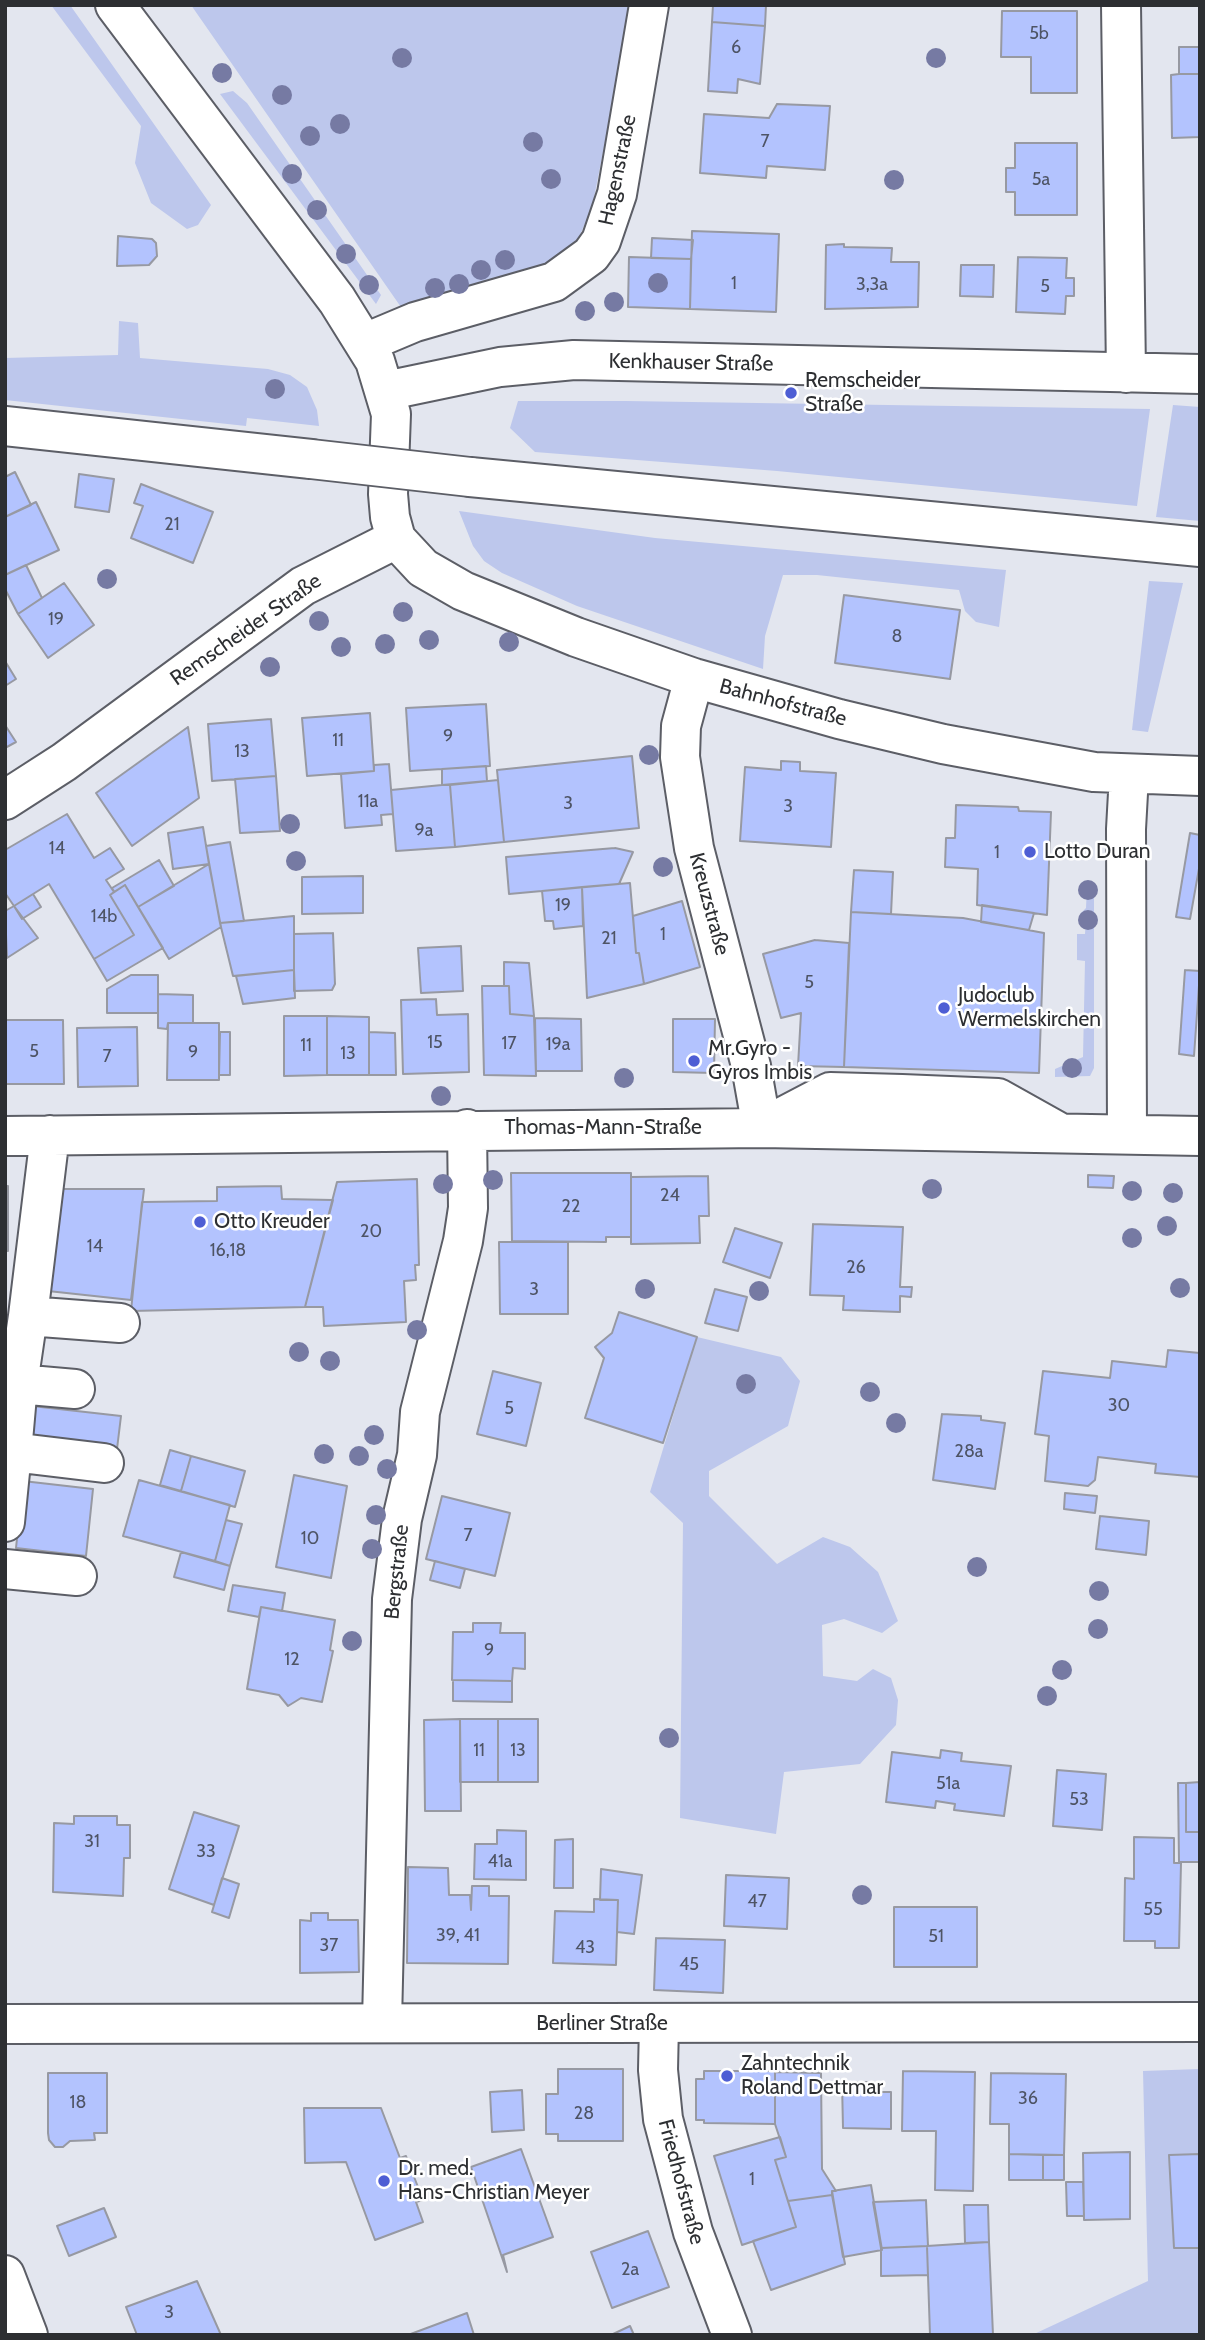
<!DOCTYPE html>
<html>
<head>
<meta charset="utf-8">
<style>
  body { margin:0 }
  #map { position:relative; width:1205px; height:2340px; overflow:hidden; background:#e3e6ef; font-family:Cabin,sans-serif }
  canvas { display:block }
  .frame { position:absolute; inset:0; border:7px solid #2d2f32; pointer-events:none }
</style>
</head>
<body>
<div id="map">
<canvas width="1205" height="2340"></canvas>
<div class="frame"></div>
</div>
<script>
const c = document.querySelector('canvas').getContext('2d');
c.lineJoin = 'round';
function paint(path, color) { c.fillStyle = color; c.fill(path, 'evenodd'); }
const toPath = rows => new Path2D(rows.map(r => 'M' + r).join(''));
function trace(path, color, width, dash) { c.strokeStyle = color; c.lineWidth = width; c.lineCap = dash ? 'butt' : 'round'; c.setLineDash(dash || []); c.stroke(path); }
function drawText(font, color, halo, rows, align = 'center') {
  c.font = font + ' Cabin,sans-serif'; c.lineWidth = 5; c.setLineDash([]); c.textBaseline = 'middle'; c.strokeStyle = halo; c.fillStyle = color; for (const [text, x, y, turn = 0] of rows) {
    c.save(); c.translate(x, y); c.rotate((+turn || 0) * Math.PI / 180); c.textAlign = isNaN(turn) ? turn : align; if (halo) c.strokeText(text, 0, 0); c.fillText(text, 0, 0); c.restore();
  }
}
const green = toPath([
  [51,5,70,5,211,205,198,225,187,229,151,203,135,163,141,126],
  [191,5,632,5,592,208,579,237,551,266,403,310],
  [233,91,247,103,381,295,376,304,220,94],
  [119,321,138,323,140,358,268,369,290,375,307,387,317,410,319,426,247,418,246,426,5,400,5,358,118,355],
  [518,401,626,401,1150,409,1137,506,777,471,535,452,510,428],
  [1173,405,1200,407,1200,521,1156,517],
  [459,511,655,538,1006,570,999,627,976,622,965,611,959,590,817,575,783,575,765,636,763,669,577,606,502,573,484,561,473,546],
  [1149,581,1183,583,1148,732,1132,730],
  [1087,886,1094,886,1094,1068,1090,1076,1055,1077,1055,1069,1083,1057,1085,961,1077,960,1077,934,1085,934,1086,921,1080,914,1086,908],
  [697,1337,781,1357,800,1381,788,1426,709,1471,709,1496,777,1564,823,1537,850,1547,878,1572,898,1621,882,1633,844,1619,822,1625,823,1676,857,1681,873,1669,891,1678,898,1700,896,1725,860,1764,784,1772,776,1834,680,1818,683,1523,650,1492],
  [1200,2069,1200,2335,1032,2335,1148,2281,1143,2071]
]);
const building = toPath([
  [713,5,766,5,765,26,712,22,713,5],
  [1002,11,1077,11,1077,93,1031,93,1031,57,1001,57,1002,11],
  [712,22,765,26,760,84,738,79,737,93,708,91,712,22],
  [1179,47,1200,47,1200,74,1179,74,1179,47],
  [1179,74,1200,74,1200,137,1172,138,1171,75,1179,74],
  [777,104,830,106,825,170,767,166,766,178,700,173,704,114,769,118,777,104],
  [1015,143,1077,143,1077,215,1015,215,1015,192,1006,192,1006,168,1015,168,1015,143],
  [692,231,779,234,776,312,690,309,692,231],
  [118,236,152,239,156,243,157,256,149,265,117,266,118,236],
  [652,238,693,240,691,259,651,258,652,238],
  [844,244,844,247,892,248,891,262,919,262,918,307,825,309,826,245,844,244],
  [629,257,691,259,690,309,628,307,629,257],
  [1018,257,1067,258,1066,278,1074,278,1074,296,1066,296,1065,314,1016,312,1018,257],
  [961,265,994,265,993,297,960,296,961,265],
  [15,472,31,505,5,517,5,477,15,472],
  [79,474,114,479,109,512,75,507,79,474],
  [141,484,213,512,193,563,131,538,143,506,134,503,141,484],
  [36,502,59,550,5,575,5,517,36,502],
  [26,565,42,598,18,614,5,589,5,575,26,565],
  [64,583,94,625,48,658,18,614,64,583],
  [844,595,960,610,950,679,835,663,844,595],
  [5,661,16,679,5,686,5,661],
  [486,704,490,766,410,771,406,708,486,704],
  [370,713,374,771,307,776,302,718,370,713],
  [271,719,276,776,212,781,208,724,271,719],
  [5,725,16,742,5,748,5,725],
  [188,727,199,798,132,846,96,793,188,727],
  [632,756,639,828,504,842,497,770,632,756],
  [781,761,800,762,800,771,836,773,831,847,740,841,745,767,781,770,781,761],
  [389,764,393,814,381,815,382,825,345,828,341,774,374,771,374,765,389,764],
  [486,766,487,781,442,785,442,769,486,766],
  [276,776,280,831,240,833,235,779,276,776],
  [498,780,504,842,455,847,450,785,498,780],
  [442,785,450,785,455,847,396,851,391,790,442,785],
  [956,805,1018,807,1019,811,1051,812,1047,915,977,905,978,869,945,867,946,838,955,838,956,805],
  [67,814,94,858,110,848,124,869,106,880,114,892,110,895,134,935,94,959,49,884,14,906,5,893,5,850,67,814],
  [203,827,209,864,173,869,168,833,203,827],
  [1190,833,1200,835,1200,863,1190,919,1176,917,1190,833],
  [230,842,244,921,220,923,206,846,230,842],
  [615,848,633,852,619,884,509,894,506,857,615,848],
  [159,860,174,886,138,907,125,885,114,892,112,888,159,860],
  [209,864,221,927,169,959,138,907,209,864],
  [854,870,893,872,891,914,851,912,854,870],
  [363,876,363,913,302,914,302,877,363,876],
  [630,883,636,953,639,953,644,984,587,998,582,887,630,883],
  [125,885,163,948,107,981,94,959,134,935,110,895,125,885],
  [582,887,583,926,554,929,553,921,545,921,542,891,582,887],
  [33,894,41,907,22,919,14,906,33,894],
  [682,901,700,967,644,984,639,953,636,953,633,916,682,901],
  [982,905,1034,913,1029,930,981,922,982,905],
  [14,906,38,938,7,958,5,911,14,906],
  [851,912,963,918,1044,933,1039,1073,844,1067,851,912],
  [294,916,294,970,233,976,220,923,294,916],
  [333,933,335,984,332,990,294,991,294,934,333,933],
  [815,940,849,943,844,1067,798,1066,801,1013,781,1018,763,954,815,940],
  [461,946,463,991,421,993,418,948,461,946],
  [504,962,529,963,534,1016,510,1014,509,986,504,986,504,962],
  [294,970,295,998,243,1004,236,976,294,970],
  [1185,970,1200,971,1194,1056,1179,1054,1185,970],
  [131,975,158,975,158,1013,107,1013,107,989,131,975],
  [482,986,509,986,510,1014,534,1016,536,1076,484,1075,482,986],
  [158,994,193,995,193,1023,168,1023,167,1029,158,1028,158,994],
  [436,999,437,1015,468,1014,469,1072,403,1074,401,1000,436,999],
  [284,1016,327,1016,327,1075,284,1076,284,1016],
  [327,1016,369,1017,369,1075,327,1075,327,1016],
  [535,1018,581,1019,582,1071,536,1071,535,1018],
  [673,1019,715,1019,714,1073,673,1072,673,1019],
  [5,1020,63,1020,64,1084,5,1084,5,1020],
  [168,1023,219,1023,219,1080,167,1080,168,1023],
  [137,1027,138,1086,78,1087,77,1028,137,1027],
  [220,1032,230,1032,230,1075,219,1075,220,1032],
  [369,1032,395,1033,396,1075,369,1075,369,1032],
  [511,1173,631,1173,631,1237,606,1237,606,1242,512,1241,511,1173],
  [1088,1175,1114,1176,1113,1188,1088,1187,1088,1175],
  [708,1176,709,1216,699,1216,700,1243,631,1244,631,1177,708,1176],
  [417,1179,419,1265,415,1265,416,1280,404,1281,406,1322,324,1326,323,1307,305,1307,337,1182,417,1179],
  [5,1186,8,1186,8,1251,5,1251,5,1186],
  [281,1186,282,1199,333,1200,305,1307,131,1311,142,1202,217,1201,217,1187,281,1186],
  [59,1189,144,1189,131,1300,48,1291,59,1189],
  [813,1224,903,1227,900,1287,912,1287,911,1297,900,1296,900,1312,843,1310,844,1296,810,1295,813,1224],
  [735,1228,782,1243,770,1278,723,1262,735,1228],
  [499,1242,568,1242,568,1314,500,1314,499,1242],
  [715,1289,747,1297,738,1331,705,1323,715,1289],
  [619,1312,697,1337,663,1443,585,1418,604,1358,595,1347,612,1333,619,1312],
  [1168,1350,1200,1353,1200,1477,1155,1473,1156,1464,1098,1457,1095,1480,1088,1486,1045,1481,1049,1436,1035,1434,1043,1371,1110,1378,1112,1361,1166,1367,1168,1350],
  [493,1371,541,1383,526,1446,477,1434,493,1371],
  [32,1406,121,1416,117,1449,28,1439,32,1406],
  [942,1414,981,1416,981,1420,1005,1423,995,1489,933,1480,942,1414],
  [170,1450,191,1456,181,1491,160,1485,170,1450],
  [191,1456,245,1471,235,1507,181,1491,191,1456],
  [294,1475,347,1486,331,1578,276,1567,294,1475],
  [139,1480,230,1505,215,1561,123,1536,139,1480],
  [23,1481,93,1489,86,1556,16,1548,23,1481],
  [1065,1493,1097,1496,1095,1513,1064,1509,1065,1493],
  [442,1496,510,1513,495,1576,426,1559,442,1496],
  [1100,1516,1149,1521,1146,1555,1096,1549,1100,1516],
  [226,1520,242,1524,230,1566,215,1561,226,1520],
  [181,1552,230,1566,224,1590,174,1577,181,1552],
  [435,1561,465,1569,460,1588,430,1580,435,1561],
  [233,1585,285,1593,282,1611,261,1607,259,1617,228,1611,233,1585],
  [261,1607,335,1620,330,1650,333,1651,322,1702,301,1698,288,1706,279,1695,247,1689,261,1607],
  [473,1623,501,1623,500,1633,525,1633,525,1669,513,1668,512,1681,452,1680,453,1632,473,1632,473,1623],
  [453,1680,512,1681,512,1702,453,1701,453,1680],
  [460,1719,461,1811,425,1811,424,1720,460,1719],
  [460,1719,498,1719,498,1782,460,1782,460,1719],
  [498,1719,538,1719,538,1782,498,1782,498,1719],
  [941,1750,962,1753,961,1761,1011,1766,1004,1816,954,1810,955,1804,936,1801,935,1808,886,1802,892,1752,940,1758,941,1750],
  [1057,1770,1106,1774,1102,1830,1053,1826,1057,1770],
  [1200,1782,1200,1832,1186,1832,1186,1783,1200,1782],
  [1178,1783,1186,1783,1186,1832,1200,1832,1200,1862,1179,1862,1178,1783],
  [194,1812,239,1826,214,1905,169,1889,194,1812],
  [74,1816,117,1816,117,1825,130,1825,130,1858,124,1858,123,1896,53,1892,54,1823,74,1824,74,1816],
  [497,1830,526,1831,526,1880,474,1879,475,1844,497,1844,497,1830],
  [1134,1837,1174,1838,1174,1863,1181,1863,1179,1948,1155,1948,1155,1941,1124,1941,1125,1878,1134,1879,1134,1837],
  [573,1839,573,1888,554,1888,555,1840,573,1839],
  [408,1867,448,1868,449,1895,470,1895,471,1910,472,1886,489,1886,489,1896,509,1896,508,1964,407,1963,408,1867],
  [601,1869,642,1875,634,1934,617,1932,618,1900,600,1900,601,1869],
  [726,1875,789,1878,787,1929,724,1926,726,1875],
  [222,1878,239,1884,229,1918,212,1912,222,1878],
  [594,1899,618,1900,616,1965,553,1963,555,1911,594,1912,594,1899],
  [894,1907,977,1907,977,1967,894,1967,894,1907],
  [311,1913,328,1913,328,1920,358,1920,359,1972,300,1973,300,1920,311,1921,311,1913],
  [656,1938,725,1940,723,1993,654,1990,656,1938],
  [558,2069,623,2069,623,2141,558,2141,558,2134,546,2134,546,2094,558,2094,558,2069],
  [704,2071,775,2071,775,2124,704,2123,704,2120,696,2120,696,2079,704,2079,704,2071],
  [903,2071,975,2072,973,2191,935,2190,936,2131,902,2131,903,2071],
  [775,2072,821,2073,822,2169,836,2191,832,2191,832,2195,788,2201,775,2160,786,2157,775,2124,775,2072],
  [48,2073,107,2073,107,2133,94,2133,95,2140,70,2141,63,2147,55,2147,49,2140,48,2133,48,2073],
  [991,2073,1066,2074,1064,2155,1009,2154,1009,2124,990,2124,991,2073],
  [842,2082,874,2082,874,2092,891,2092,891,2129,843,2128,842,2082],
  [522,2090,524,2130,492,2132,490,2092,522,2090],
  [304,2108,381,2108,400,2158,406,2156,423,2200,416,2202,423,2222,375,2240,346,2162,305,2163,304,2108],
  [780,2137,786,2157,775,2160,796,2227,742,2245,714,2156,780,2137],
  [521,2149,553,2237,503,2255,507,2272,471,2167,521,2149],
  [1130,2152,1130,2219,1084,2220,1083,2153,1130,2152],
  [1009,2154,1043,2155,1043,2180,1009,2180,1009,2154],
  [1200,2154,1200,2248,1174,2248,1169,2155,1200,2154],
  [1043,2155,1064,2155,1064,2180,1043,2180,1043,2155],
  [1066,2182,1083,2182,1084,2216,1067,2216,1066,2182],
  [871,2185,882,2250,843,2257,832,2191,871,2185],
  [832,2195,845,2264,771,2290,753,2241,796,2227,788,2201,832,2195],
  [926,2200,928,2246,881,2248,873,2202,926,2200],
  [964,2205,988,2205,989,2242,965,2243,964,2205],
  [104,2208,116,2237,69,2256,57,2226,104,2208],
  [648,2231,669,2287,612,2308,591,2252,648,2231],
  [989,2242,993,2335,930,2335,927,2246,989,2242],
  [927,2246,928,2275,881,2276,881,2248,927,2246],
  [197,2281,221,2335,137,2335,126,2307,197,2281],
  [467,2313,474,2335,408,2335,467,2313],
  [630,2326,634,2335,611,2335,630,2326]
]);
const minor = toPath([
  [115,5,337,300,375,361,391,414,388,494,390,517,396,539,423,568,463,591,576,637,694,678,839,719,943,744,1094,772,1200,776],
  [1121,5,1126,373],
  [365,343,415,322,554,282,591,255,601,241,617,194,649,5],
  [385,391,500,367,574,360,1200,374],
  [694,678,681,726,680,757,694,848,751,1066,762,1128],
  [5,800,64,762,303,586,396,539],
  [767,1125,830,1092,902,1094,998,1098,1057,1131],
  [1127,1134,1126,829,1129,775],
  [50,1135,28,1316,120,1323],
  [5,1136,762,1128,1200,1136],
  [28,1316,18,1384,75,1389],
  [18,1384,12,1452,104,1463],
  [5,1522,12,1452],
  [5,1569,77,1576],
  [382,2022,392,1599,402,1519,417,1455,420,1412,463,1241,468,1208,467,1129],
  [659,2024,658,2070,663,2119,693,2232,732,2335]
]);
const major = toPath([
  [5,426,311,459],
  [470,477,1200,547],
  [5,2024,1200,2022],
  [5,2275,28,2335]
]);
const majorBridge = toPath([
  [311,459,470,477]
]);
const trees = [
  [402,58],
  [936,58],
  [222,73],
  [282,95],
  [340,124],
  [310,136],
  [533,142],
  [292,174],
  [551,179],
  [894,180],
  [317,210],
  [346,254],
  [505,260],
  [481,270],
  [658,283],
  [459,284],
  [369,285],
  [435,288],
  [614,302],
  [585,311],
  [275,389],
  [107,579],
  [403,612],
  [319,621],
  [429,640],
  [509,642],
  [385,644],
  [341,647],
  [270,667],
  [649,755],
  [290,824],
  [296,861],
  [663,867],
  [1088,890],
  [1088,920],
  [1072,1068],
  [624,1078],
  [441,1096],
  [493,1180],
  [443,1184],
  [932,1189],
  [1132,1191],
  [1173,1193],
  [1167,1226],
  [1132,1238],
  [1180,1288],
  [645,1289],
  [759,1291],
  [417,1330],
  [299,1352],
  [330,1361],
  [746,1384],
  [870,1392],
  [896,1423],
  [374,1435],
  [324,1454],
  [359,1456],
  [387,1469],
  [376,1515],
  [372,1549],
  [977,1567],
  [1099,1591],
  [1098,1629],
  [352,1641],
  [1062,1670],
  [1047,1696],
  [669,1738],
  [862,1895]
];
const markers = [
  [791,393,7,"#4e5ed4"],
  [1030,852,7,"#4e5ed4"],
  [944,1008,7,"#4e5ed4"],
  [694,1061,7,"#4e5ed4"],
  [200,1222,7,"#4e5ed4"],
  [727,2076,7,"#4e5ed4"],
  [384,2181,7,"#4e5ed4"]
];
const numberNames = [
  ["5b",1039,34],
  ["6",736,48],
  ["7",765,142],
  ["5a",1041,180],
  ["1",734,284],
  ["3,3a",872,285],
  ["5",1045,287],
  ["21",172,525],
  ["19",56,620],
  ["8",897,637],
  ["9",448,737],
  ["11",338,741],
  ["13",242,752],
  ["11a",368,802],
  ["3",568,804],
  ["3",788,807],
  ["9a",424,831],
  ["14",57,849],
  ["1",997,853],
  ["19",563,906],
  ["14b",104,917],
  ["1",663,935],
  ["21",609,939],
  ["5",809,983],
  ["15",435,1043],
  ["17",509,1044],
  ["19a",558,1045],
  ["11",306,1046],
  ["5",34,1052],
  ["9",193,1053],
  ["13",348,1054],
  ["7",107,1057],
  ["24",670,1196],
  ["22",571,1207],
  ["20",371,1232],
  ["14",95,1247],
  ["16,18",228,1251],
  ["26",856,1268],
  ["3",534,1290],
  ["30",1119,1406],
  ["5",509,1409],
  ["28a",969,1452],
  ["7",468,1536],
  ["10",310,1539],
  ["9",489,1651],
  ["12",292,1660],
  ["11",479,1751],
  ["13",518,1751],
  ["51a",948,1784],
  ["53",1079,1800],
  ["31",92,1842],
  ["33",206,1852],
  ["41a",500,1862],
  ["47",757,1902],
  ["55",1153,1910],
  ["39, 41",458,1936],
  ["51",936,1937],
  ["37",329,1946],
  ["43",585,1948],
  ["45",689,1965],
  ["36",1028,2099],
  ["18",78,2103],
  ["28",584,2114],
  ["1",752,2180],
  ["2a",630,2270],
  ["3",169,2313]
];
const streetNames = [
  ["Hagenstraße",618,170,-78],
  ["Kenkhauser Straße",691,363,1],
  ["Remscheider Straße",246,630,-35],
  ["Bahnhofstraße",783,703,15],
  ["Kreuzstraße",709,904,75],
  ["Thomas-Mann-Straße",603,1128],
  ["Bergstraße",397,1572,-84],
  ["Berliner Straße",602,2024],
  ["Friedhofstraße",681,2182,75]
];
const poiNames = [
  ["Remscheider",805,381],
  ["Straße",805,405],
  ["Lotto Duran",1044,852],
  ["Judoclub",958,996],
  ["Wermelskirchen",958,1020],
  ["Mr.Gyro -",708,1049],
  ["Gyros Imbis",708,1073],
  ["Otto Kreuder",214,1222],
  ["Zahntechnik",741,2064],
  ["Roland Dettmar",741,2088],
  ["Dr. med.",398,2169],
  ["Hans-Christian Meyer",398,2193]
];
paint(green, '#bdc7ec');
paint(building, '#b3c3fe');
trace(building, '#9799a2', 2);
trace(minor, '#5c5e66', 42);
trace(major, '#5c5e66', 42);
trace(minor, '#fff', 38);
trace(major, '#fff', 38);
trace(majorBridge, '#5c5e66', 42, []);
trace(majorBridge, '#fff', 38);
c.fillStyle = '#767aa3';
for (const [x, y] of trees) { c.beginPath(); c.arc(x, y, 10, 0, 2 * Math.PI); c.fill(); }
for (const [x, y, r, color] of markers) { const dot = new Path2D(); dot.arc(x, y, r, 0, 2 * Math.PI); c.fillStyle = color; c.fill(dot); trace(dot, '#fff', 2.5); }
drawText('18px', '#4e5465', null, numberNames);
drawText('21px', '#2d2f32', '#fff', streetNames);
drawText('21px', '#2d2f32', '#fff', poiNames, 'left');
</script>
</body>
</html>
